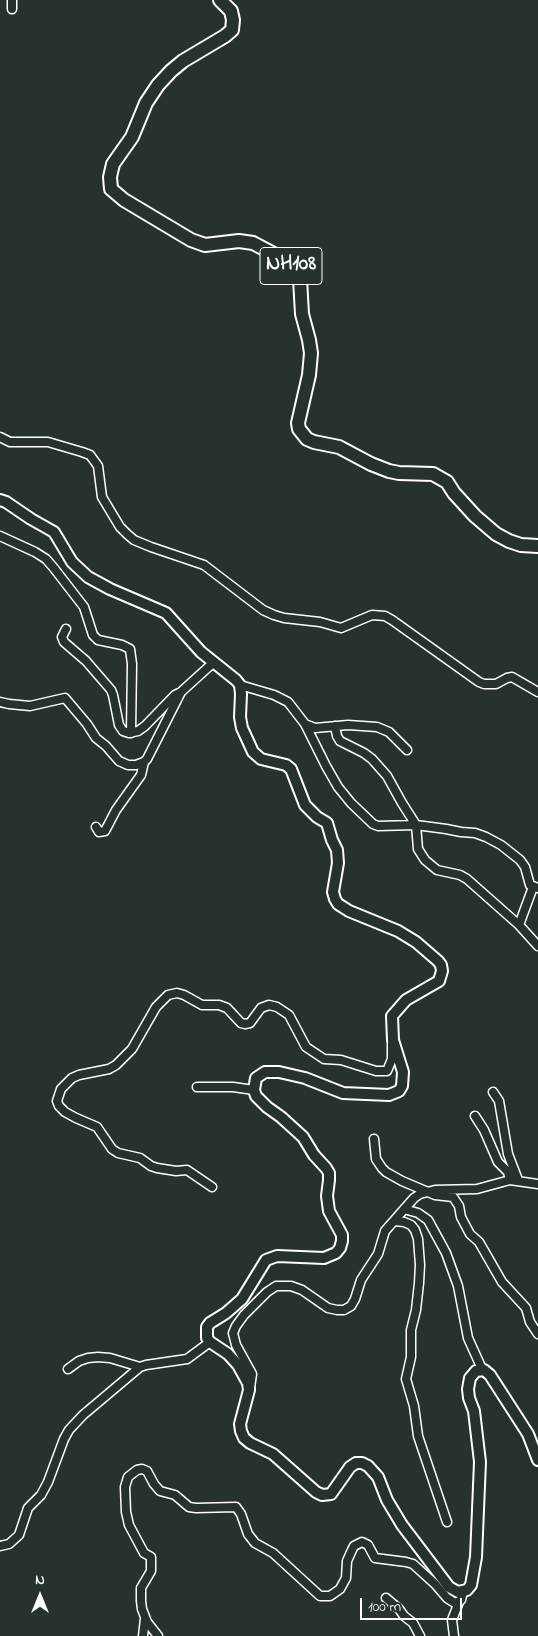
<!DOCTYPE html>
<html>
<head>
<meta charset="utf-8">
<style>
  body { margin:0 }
  #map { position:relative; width:538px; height:1636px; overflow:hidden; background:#26332d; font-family:"Indie Flower",sans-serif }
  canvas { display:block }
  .north { position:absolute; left:15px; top:1571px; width:50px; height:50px; -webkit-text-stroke:4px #26332d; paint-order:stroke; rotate:0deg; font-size:14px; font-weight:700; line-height:20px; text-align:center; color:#fff }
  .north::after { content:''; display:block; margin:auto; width:18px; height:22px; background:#fff; clip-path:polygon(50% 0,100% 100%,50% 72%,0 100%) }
  .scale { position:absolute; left:360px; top:1598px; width:102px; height:22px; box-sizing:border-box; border:2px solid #fff; border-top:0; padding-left:6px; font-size:15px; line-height:18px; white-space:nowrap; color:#fff; -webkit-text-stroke:4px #26332d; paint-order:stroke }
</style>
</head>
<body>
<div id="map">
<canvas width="538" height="1636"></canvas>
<div class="north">N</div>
<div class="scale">100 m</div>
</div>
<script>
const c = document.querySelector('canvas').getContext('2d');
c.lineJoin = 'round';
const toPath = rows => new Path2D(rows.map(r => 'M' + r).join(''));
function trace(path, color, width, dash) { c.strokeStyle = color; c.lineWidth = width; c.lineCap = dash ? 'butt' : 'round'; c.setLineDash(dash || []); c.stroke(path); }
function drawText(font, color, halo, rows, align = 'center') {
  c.font = font + ' "Indie Flower",sans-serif'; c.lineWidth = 4; c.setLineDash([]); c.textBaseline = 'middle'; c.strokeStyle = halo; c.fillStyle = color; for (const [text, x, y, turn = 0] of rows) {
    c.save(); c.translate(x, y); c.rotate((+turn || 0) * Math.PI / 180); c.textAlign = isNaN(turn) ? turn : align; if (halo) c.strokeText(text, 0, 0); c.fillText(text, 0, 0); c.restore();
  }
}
const minor = toPath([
  [12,9,12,0],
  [0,437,10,442,48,442,82,452,90,455,98,466,102,497,120,527,127,534,134,540,151,547,204,565,263,610,274,615,284,618,320,622,341,628,372,615,385,616,392,620,479,682,484,684,496,684,507,678,512,677,538,692],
  [0,536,35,552,46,559,53,567,84,607,93,635,98,640,122,645,130,649,132,664,131,733],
  [66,629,62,637,64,642,86,661,111,690,113,695,119,725,123,731,129,733,138,731,145,726,175,695,179,693],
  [240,685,274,695,288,702,305,724,326,766,338,787,351,803,373,824,378,826,416,825,446,829,461,832,475,833,486,837,501,845,520,860,525,867,530,885,538,888],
  [0,702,9,704,30,706,65,698,87,724,96,738,106,746,119,761,128,765,136,765,144,762,147,759,181,692,214,662],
  [305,724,315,728,348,725,377,727,389,732,407,750],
  [335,726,337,736,340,741,364,753,372,759,387,776,402,803,416,825,418,849,425,860,437,870,460,875,467,879,519,925],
  [96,827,99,832,105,831,116,810,141,775,144,762],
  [533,887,519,925,538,946],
  [197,1087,233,1087,254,1090],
  [493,1092,499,1101,508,1154,518,1180],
  [475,1116,484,1130,498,1162,508,1172,510,1180],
  [374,1139,376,1159,382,1168,386,1172,402,1181,435,1195,453,1197,459,1206,461,1217,470,1234,479,1242,502,1282,526,1308,530,1322,538,1334],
  [212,1187,187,1170,176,1171,157,1168,151,1166,140,1158,118,1153,112,1149,97,1127,76,1118,65,1112,59,1106,57,1101,61,1089,72,1078,79,1075,109,1069,116,1065,132,1049,156,1007,168,995,177,993,184,995,202,1005,219,1005,227,1008,241,1023,245,1024,250,1023,261,1008,269,1005,277,1007,289,1015,306,1047,324,1059,341,1060,376,1071,387,1071,392,1059,392,1044],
  [404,1209,418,1213,428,1220,446,1253,458,1286,468,1338,482,1369],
  [395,1221,404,1222,411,1225,415,1230,418,1239,420,1265,419,1283,416,1310,411,1330,411,1357,406,1379,414,1406,418,1436,447,1522],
  [68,1369,79,1361,88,1358,98,1357,110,1358,140,1367],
  [250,1388,252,1374,236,1345,233,1333,236,1326,244,1315,267,1292,276,1286,291,1286,302,1290,328,1308,337,1310,344,1310,351,1306,355,1299,361,1280,378,1254,385,1231,414,1198,420,1194,435,1190,477,1189,510,1180,538,1184],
  [0,1546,9,1544,19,1535,28,1508,41,1495,48,1482,64,1439,69,1430,83,1415,140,1367,146,1365,187,1359,210,1342],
  [386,1598,399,1609,404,1616,413,1623,420,1636],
  [143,1636,145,1619],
  [158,1636,147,1622,142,1609,141,1601,141,1588,151,1571,151,1557,144,1553,129,1525,126,1512,125,1487,128,1477,137,1470,142,1469,147,1471,154,1484,160,1491,175,1495,189,1507,196,1508,236,1507,241,1514,248,1534,255,1543,273,1553,320,1596,330,1596,340,1589,346,1578,347,1561,352,1550,354,1546,362,1542,368,1545,375,1558,406,1562,413,1564,435,1584,447,1598,455,1603,461,1600,463,1592],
  [454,1636,452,1620,459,1602]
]);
const tertiary = toPath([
  [0,500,6,502,31,519,54,532,72,562,88,577,110,589,166,613,201,652,236,680,240,685,241,694,240,717,242,728,253,752,261,759,286,765,291,769,305,805,317,817,327,823,332,840,337,850,338,863,333,892,335,899,338,904,349,911,398,931,416,942,438,961,441,965,442,971,439,981,406,1000,392,1016,393,1040,403,1072,402,1086,399,1091,389,1095,343,1093,305,1078,279,1072,265,1072,256,1078,254,1090,256,1096,267,1107,281,1117,303,1137,314,1155,326,1168,329,1173,329,1180,327,1196,329,1211,342,1235,342,1241,340,1248,336,1253,324,1258,277,1256,266,1260,242,1299,226,1313,210,1323,207,1327,207,1338,210,1342,228,1354,238,1365,248,1383,249,1390,240,1424,241,1431,244,1438,250,1443,273,1454,316,1492,322,1495,331,1494,350,1467,356,1463,362,1463,368,1466,378,1477,387,1500,402,1525,449,1587,458,1592,467,1590,471,1585,476,1557,480,1462,474,1411,469,1398,468,1389,470,1378,476,1371,484,1370,490,1375,528,1434,538,1460]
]);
const trunk = toPath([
  [220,0,231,11,233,20,232,30,225,36,183,61,171,71,158,85,146,103,132,137,113,164,110,177,111,189,124,200,191,240,205,245,239,241,253,243,272,253,294,268,300,279,302,314,309,340,311,353,309,375,298,423,299,429,307,439,314,442,339,447,371,464,389,471,399,473,433,474,447,482,454,493,475,516,496,534,509,541,521,545,538,546]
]);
const shields = [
  [291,266,62]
];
const shieldNames = [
  ["NH108",291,266]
];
trace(minor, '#fff', 11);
trace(tertiary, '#fff', 14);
trace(trunk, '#fff', 16);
trace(minor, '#26332d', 8);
trace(tertiary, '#26332d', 10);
trace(trunk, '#26332d', 12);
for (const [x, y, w] of shields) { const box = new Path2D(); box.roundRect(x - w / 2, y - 18.5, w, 37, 4); c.fillStyle = '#26332d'; c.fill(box); trace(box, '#fff', 1); }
drawText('bold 21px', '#fff', null, shieldNames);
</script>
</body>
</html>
